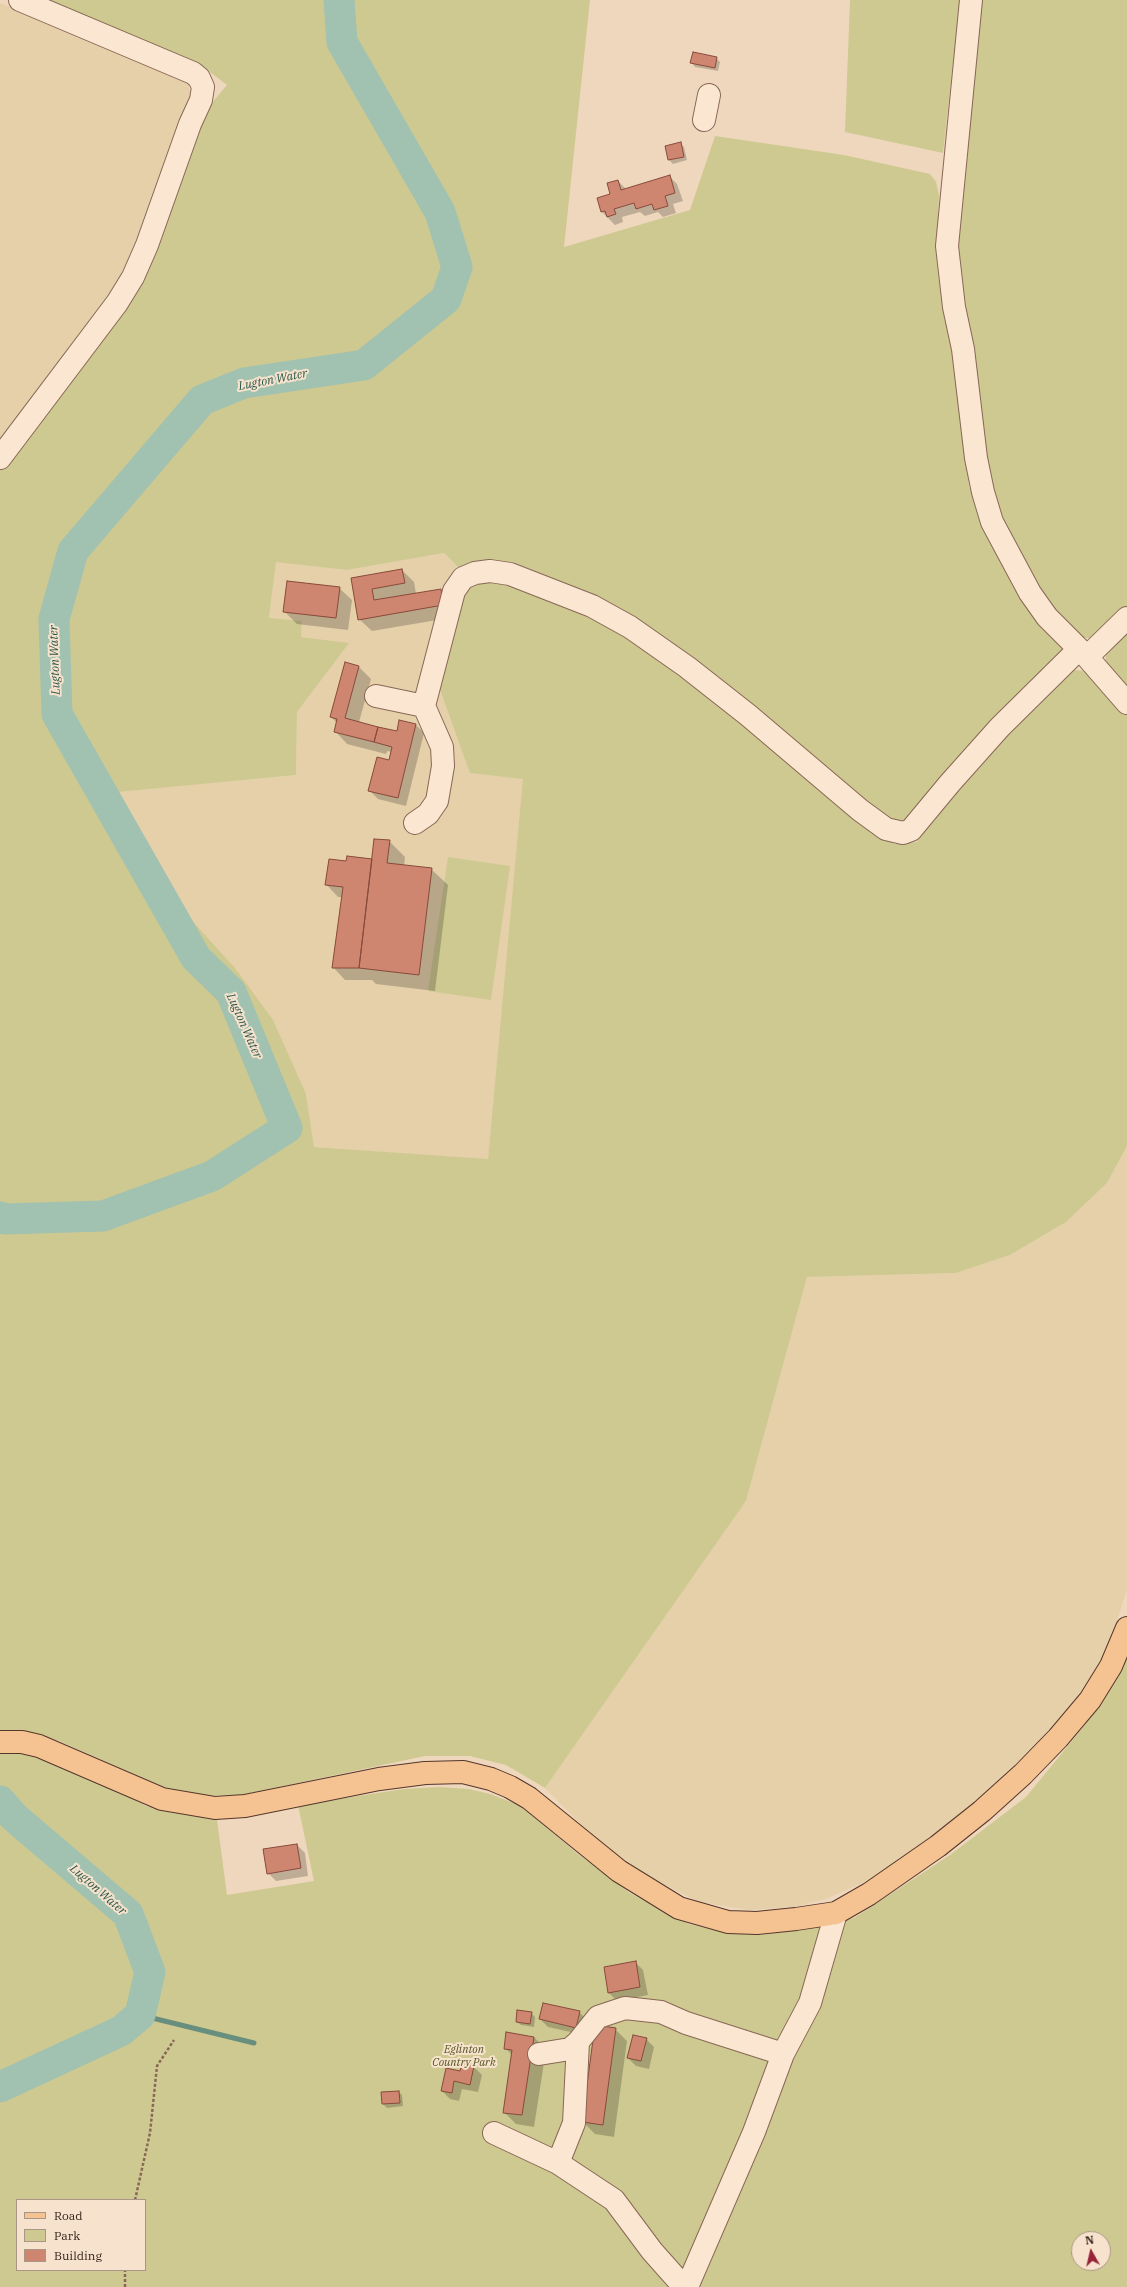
<!DOCTYPE html>
<html>
<head>
<meta charset="utf-8">
<style>
  body { margin:0 }
  #map { position:relative; width:1127px; height:2287px; overflow:hidden; background:#efd7bd; font-family:"IBM Plex Serif",serif }
  canvas { display:block }
  .legend { position:absolute; left:16px; top:2199px; width:130px; height:72px; box-sizing:border-box; background:#f7e3cd; border:1px solid #aa9686; margin:0; padding:5px 7px; list-style:none; font-size:12px; color:#37231b }
  .legend li { display:flex; align-items:center; gap:8px; height:20px }
  .legend b { width:20px; border:1px solid #aa9686 }
  .north { position:absolute; left:1071px; top:2231px; width:40px; height:40px; box-sizing:border-box; background:#f7e3cd; border:1px solid #aa9686; border-radius:50%; rotate:352deg; font-size:11px; font-weight:700; line-height:16px; text-align:center; color:#37231b }
  .north::after { content:''; display:block; margin:auto; width:14px; height:18px; background:#99233b; clip-path:polygon(50% 0,100% 100%,50% 72%,0 100%) }
</style>
</head>
<body>
<div id="map">
<canvas width="1127" height="2287"></canvas>
<ul class="legend">
<li><b style="height:5px;background:#f5c392"></b>Road</li>
<li><b style="height:11px;background:#cec991"></b>Park</li>
<li><b style="height:11px;background:#cf8671"></b>Building</li>
</ul>
<div class="north">N</div>
</div>
<script>
const c = document.querySelector('canvas').getContext('2d');
c.lineJoin = 'round';
function paint(path, color) { c.fillStyle = color; c.fill(path, 'evenodd'); }
const toPath = rows => new Path2D(rows.map(r => 'M' + r).join(''));
function trace(path, color, width, dash) { c.strokeStyle = color; c.lineWidth = width; c.lineCap = dash ? 'butt' : 'round'; c.setLineDash(dash || []); c.stroke(path); }
function drawText(font, color, halo, rows, align = 'center') {
  c.font = font + ' "IBM Plex Serif",serif'; c.lineWidth = 4; c.setLineDash([]); c.textBaseline = 'middle'; c.strokeStyle = halo; c.fillStyle = color; for (const [text, x, y, turn = 0] of rows) {
    c.save(); c.translate(x, y); c.rotate((+turn || 0) * Math.PI / 180); c.textAlign = isNaN(turn) ? turn : align; if (halo) c.strokeText(text, 0, 0); c.fillText(text, 0, 0); c.restore();
  }
}
const farmland = toPath([
  [0,3,179,75,189,86,191,100,128,270,96,316,0,442],
  [444,553,473,583,524,779,488,1160,314,1147,306,1094,235,968,179,906,117,791,296,775,297,712,348,643,301,637,302,621,269,619,276,561,347,570],
  [1127,1146,1127,1589,1111,1640,1086,1687,1040,1741,986,1792,915,1850,869,1880,826,1899,793,1907,748,1910,699,1902,653,1879,599,1843,545,1788,746,1501,807,1277,956,1273,1010,1255,1066,1222,1107,1183]
]);
const green = toPath([
  [42,0,590,0,564,247,690,210,715,136,844,155,930,174,936,182,939,195,937,242,953,348,969,486,1001,563,1030,613,1067,649,905,821,892,822,631,619,475,563,459,568,444,553,347,570,276,562,269,618,302,621,301,637,349,643,297,712,296,775,117,792,179,906,235,968,273,1020,306,1094,314,1147,488,1159,523,779,470,773,438,684,462,598,473,583,507,582,589,614,651,653,726,709,894,844,917,842,937,808,1064,675,1074,670,1086,671,1127,714,1127,1146,1107,1183,1066,1222,1010,1255,956,1273,807,1277,746,1501,545,1788,506,1765,470,1756,425,1756,241,1795,203,1796,166,1788,59,1741,26,1732,0,1734,0,467,121,315,150,267,206,110,227,85,206,69],
  [850,0,960,0,943,153,845,132],
  [979,0,1127,0,1127,612,1091,638,1080,638,1045,603,1002,524,983,457,956,256],
  [1127,624,1127,689,1105,664,1107,648],
  [448,857,510,866,491,1000,428,991],
  [1127,1658,1127,2287,0,2287,0,1753,7,1751,32,1753,116,1789,146,1806,217,1820,227,1895,314,1881,298,1805,404,1789,439,1787,469,1789,490,1794,519,1805,578,1854,630,1893,689,1924,724,1932,760,1935,806,1929,854,1918,950,1855,1026,1797,1085,1725,1123,1668],
  [17,2200,145,2200,145,2270,17,2270],
  [1079,2239,1103,2239,1103,2263,1079,2263]
]);
const shadow = toPath([
  [716,58,720,62,718,71,695,67,692,63],
  [680,143,684,147,687,160,673,164,669,160],
  [669,176,677,184,683,201,673,204,676,213,663,217,658,212,645,216,640,212,622,217,623,222,615,225,602,212,598,199,611,195,618,181,626,189],
  [402,570,414,582,416,594,440,590,452,602,455,617,372,631,359,619,352,579],
  [339,588,352,600,348,630,297,624,284,611],
  [358,666,371,679,359,722,397,732,400,721,416,725,424,733,406,806,378,799,370,791,390,761,392,752,387,751,386,754,347,744,335,731,337,723,331,717],
  [389,841,405,857,404,866,431,869,448,885,435,991,376,984,372,980,345,980,333,967,342,897,338,897,326,884,347,862,372,860],
  [297,1845,305,1853,308,1876,276,1881,268,1873],
  [635,1962,643,1970,648,1995,617,2001,609,1993],
  [579,2012,587,2020,584,2035,548,2027,540,2019],
  [531,2013,535,2017,534,2027,521,2025,517,2022],
  [615,2029,627,2041,614,2137,595,2134,583,2122],
  [534,2037,546,2050,534,2127,516,2124,504,2112,513,2056,505,2048],
  [646,2039,654,2047,649,2069,636,2066,628,2058],
  [474,2067,482,2075,478,2092,462,2089,459,2101,450,2099,442,2091,461,2073],
  [399,2092,402,2095,403,2106,387,2108,383,2104]
]);
const stream = toPath([
  [140,2015,254,2043]
]);
const river = toPath([
  [0,1217,5,1219,103,1216,212,1176,287,1128,231,992,196,958,57,714,54,619,73,551,202,400,244,383,364,365,446,299,457,267,440,212,342,42,339,0],
  [0,1801,14,1817,128,1914,150,1972,140,2015,121,2031,0,2087]
]);
const building = toPath([
  [693,52,717,57,715,68,690,63,693,52],
  [681,142,684,157,668,160,665,146,681,142],
  [670,175,675,193,665,196,668,206,654,210,652,204,636,209,634,203,614,209,616,214,607,217,605,211,601,212,597,198,610,194,607,183,618,180,621,190,670,175],
  [402,569,405,583,372,589,374,600,441,589,443,605,358,620,351,578,402,569],
  [287,581,340,587,336,618,283,612,287,581],
  [345,662,359,666,345,718,378,727,374,742,334,732,337,719,330,717,345,662],
  [399,720,416,724,398,798,368,791,377,757,389,760,392,747,374,742,378,727,397,731,399,720],
  [374,839,390,840,387,863,432,868,419,975,359,968,374,839],
  [347,856,372,859,359,968,332,968,343,887,325,885,329,859,346,861,347,856],
  [297,1844,301,1868,267,1874,263,1849,297,1844],
  [636,1961,640,1987,608,1993,604,1967,636,1961],
  [543,2003,580,2011,576,2028,539,2019,543,2003],
  [517,2010,532,2012,530,2024,516,2022,517,2010],
  [595,2025,616,2028,603,2125,582,2122,595,2025],
  [506,2032,534,2037,522,2115,503,2113,512,2050,504,2049,506,2032],
  [633,2035,647,2038,641,2061,627,2058,633,2035],
  [462,2063,474,2066,470,2085,454,2081,452,2093,441,2091,446,2068,460,2071,462,2063],
  [399,2091,400,2103,382,2104,381,2092,399,2091]
]);
const path = toPath([
  [135,2200,150,2133,157,2066,174,2040],
  [125,2287,125,2270]
]);
const minor = toPath([
  [971,0,947,246,954,307,963,349,976,458,983,492,992,522,1030,593,1047,617,1087,657,1127,703],
  [704,120,709,95],
  [0,458,117,303,133,277,147,245,190,124,201,100,203,87,199,78,193,73,20,0],
  [1087,657,1127,618],
  [376,696,424,706,442,747,443,766,437,801,428,814,415,823],
  [424,706,454,591,463,578,475,573,490,571,510,574,592,606,630,627,687,667,748,715,860,810,886,829,903,833,911,830,950,783,1000,727,1078,650],
  [539,2054,570,2049,578,2042],
  [494,2133,558,2163,614,2200,652,2251,684,2287],
  [558,2163,574,2123,578,2042,598,2017,625,2008,661,2012,686,2023,783,2054],
  [687,2287,754,2132,783,2054,810,2003,836,1913]
]);
const major = toPath([
  [0,1742,22,1742,39,1746,162,1799,215,1808,245,1806,379,1779,425,1773,463,1772,491,1779,510,1787,529,1798,619,1871,679,1908,728,1922,757,1923,796,1919,836,1913,869,1894,938,1846,982,1811,1023,1774,1058,1738,1090,1700,1111,1666,1127,1628]
]);
const parkNames = [
  ["Eglinton",464,2050],
  ["Country Park",464,2063]
];
const waterNames = [
  ["Lugton Water",273,380,-11],
  ["Lugton Water",55,660,-92],
  ["Lugton Water",244,1026,66],
  ["Lugton Water",98,1890,41]
];
paint(farmland, '#e5d0aa');
paint(green, '#cec991');
paint(shadow, '#0003');
trace(stream, '#688e7e', 5);
trace(river, '#a1c1b1', 31);
paint(building, '#cf8671');
trace(building, '#884a3b', 1);
trace(minor, '#886756', 24);
trace(major, '#55362b', 24);
trace(path, '#886756', 2.5, [3, 2]);
trace(minor, '#fae6d1', 22);
trace(major, '#f5c392', 22);
drawText('italic 11px', '#515421', '#f7e3cd', parkNames);
drawText('italic 12px', '#2a574b', '#f7e3cd', waterNames);
</script>
</body>
</html>
